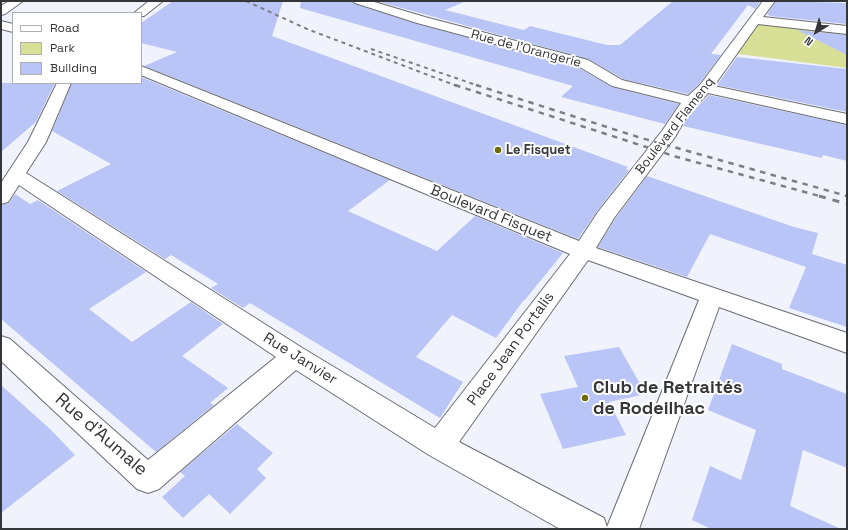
<!DOCTYPE html>
<html>
<head>
<meta charset="utf-8">
<style>
  body { margin:0 }
  #map { position:relative; width:848px; height:530px; overflow:hidden; background:#f1f3fc; font-family:"Space Grotesk",sans-serif }
  canvas { display:block }
  .frame { position:absolute; inset:0; border:2px solid #353639; pointer-events:none }
  .legend { position:absolute; left:12px; top:12px; width:130px; height:72px; box-sizing:border-box; background:#fff; border:1px solid #aeafb0; margin:0; padding:5px 7px; list-style:none; font-size:12px; color:#353639 }
  .legend li { display:flex; align-items:center; gap:8px; height:20px }
  .legend b { width:20px; border:1px solid #aeafb0 }
  .north { position:absolute; left:796px; top:12px; width:40px; height:40px; -webkit-text-stroke:3px #fff; paint-order:stroke; rotate:218deg; font-size:11px; font-weight:700; line-height:16px; text-align:center; color:#353639 }
  .north::after { content:''; display:block; margin:auto; width:14px; height:18px; background:#353639; clip-path:polygon(50% 0,100% 100%,50% 72%,0 100%) }
</style>
</head>
<body>
<div id="map">
<canvas width="848" height="530"></canvas>
<div class="frame"></div>
<ul class="legend">
<li><b style="height:5px;background:#fff"></b>Road</li>
<li><b style="height:11px;background:#d8df97"></b>Park</li>
<li><b style="height:11px;background:#b9c5f6"></b>Building</li>
</ul>
<div class="north">N</div>
</div>
<script>
const c = document.querySelector('canvas').getContext('2d');
c.lineJoin = 'round';
function paint(path, color) { c.fillStyle = color; c.fill(path, 'evenodd'); }
const toPath = rows => new Path2D(rows.map(r => 'M' + r).join(''));
function trace(path, color, width, dash) { c.strokeStyle = color; c.lineWidth = width; c.lineCap = dash ? 'butt' : 'round'; c.setLineDash(dash || []); c.stroke(path); }
function drawText(font, color, halo, rows, align = 'center') {
  c.font = font + ' "Space Grotesk",sans-serif'; c.lineWidth = 4; c.setLineDash([]); c.textBaseline = 'middle'; c.strokeStyle = halo; c.fillStyle = color; for (const [text, x, y, turn = 0] of rows) {
    c.save(); c.translate(x, y); c.rotate((+turn || 0) * Math.PI / 180); c.textAlign = isNaN(turn) ? turn : align; if (halo) c.strokeText(text, 0, 0); c.fillText(text, 0, 0); c.restore();
  }
}
const green = toPath([
  [755,20,847,30,847,68,731,53]
]);
const building = toPath([
  [173,1,283,1,272,36,628,167,626,169,629,170,597,211,578,239,144,66,177,52,141,43,141,23],
  [301,1,352,1,355,4,417,24,577,67,612,87,679,104,665,124,561,97,573,86,300,8],
  [376,1,466,1,445,10,524,30,530,26,607,45,620,45,673,1,761,1,755,9,748,5,711,54,721,55,699,84,688,94,623,79,588,59],
  [776,1,847,3,847,24,770,16,767,14],
  [797,30,847,35,847,55],
  [737,57,847,69,847,112,717,85],
  [141,77,390,180,348,211,437,251,475,216,563,253,524,301,523,301,496,338,452,315,416,357,463,382,440,418,250,303,243,308,211,288,218,284,171,255,165,259,57,191,111,164,52,131,72,83,141,83],
  [1,83,55,83,36,122,1,152],
  [709,95,847,125,847,161,823,155,822,158,683,126,688,117],
  [647,176,794,227,818,233,812,254,847,265,847,327,789,308,806,267,710,234,687,277,598,247,615,219],
  [15,194,30,204,38,200,146,272,89,309,132,342,191,302,223,324,182,356,228,388,210,403,214,405,156,452,1,319,1,205,9,203],
  [732,344,782,364,782,369,847,394,847,468,803,450,790,506,841,529,711,529,692,520,710,466,741,480,756,430,708,410],
  [619,347,646,394,609,402,626,435,563,449,540,394,578,387,564,356],
  [1,385,50,429,75,455,1,513],
  [237,424,273,453,257,469,266,478,230,514,209,494,183,518,162,497,185,476,180,472]
]);
const minor = toPath([
  [149,1,163,1,144,16,141,16,141,13,134,13,149,1],
  [353,1,371,1,425,17,588,60,622,80,688,96,700,85,763,1,775,1,763,17,847,26,847,34,758,24,714,86,847,114,847,124,708,93,687,116,675,137,614,218,596,248,847,333,847,353,719,307,639,529,560,529,429,455,296,370,159,489,148,493,137,489,1,361,1,336,10,339,148,460,276,357,19,185,8,202,1,204,1,183,28,142,57,83,71,83,46,142,26,173,304,349,435,428,570,254,141,75,141,66,579,241,598,212,662,131,681,103,612,86,578,66,417,23,355,3,353,1],
  [588,260,699,300,607,527,604,518,459,442,588,260],
  [1,21,13,24,13,32,1,29,1,21]
]);
const major = toPath([
  [9,1,23,1,5,14,1,15,1,6,9,1]
]);
const railFar2 = toPath([
  [246,1,307,29,457,86],
  [371,49,479,86]
]);
const railFar1 = toPath([
  [455,85,677,157,823,197],
  [476,85,638,137,847,196]
]);
const rail = toPath([
  [819,196,847,204]
]);
const markers = [
  [498,150,4,"#6f6c09"],
  [585,398,4,"#6f6c09"]
];
const farStreetnames = [
  ["Rue de l'Orangerie",526,49,15],
  ["Boulevard Flamenq",675,126,-52]
];
const farPoinames = [
  ["Le Fisquet",506,150]
];
const streetNames = [
  ["Boulevard Fisquet",491,214,22],
  ["Place Jean Portalis",511,349,-54],
  ["Rue Janvier",300,359,32]
];
const nearPoinames = [
  ["Club de Retraités",593,388],
  ["de Rodeilhac",593,409]
];
const nearStreetnames = [
  ["Rue d'Aumale",101,435,41]
];
paint(green, '#d8df97');
paint(building, '#b9c5f6');
trace(minor, '#6b6d74', 2);
trace(major, '#6b6d74', 2);
paint(minor, '#fff');
paint(major, '#fff');
trace(railFar2, '#7e7f84', 2, [4, 4]);
trace(railFar1, '#7e7f84', 2.5, [5.5, 5.5]);
trace(rail, '#7e7f84', 3, [7, 7]);
for (const [x, y, r, color] of markers) { const dot = new Path2D(); dot.arc(x, y, r, 0, 2 * Math.PI); c.fillStyle = color; c.fill(dot); trace(dot, '#fff', 1.5); }
drawText('13px', '#353639', '#fff', farStreetnames);
drawText('bold 13px', '#353639', '#fff', farPoinames, 'left');
drawText('15px', '#353639', '#fff', streetNames);
drawText('bold 18px', '#353639', '#fff', nearPoinames, 'left');
drawText('18px', '#353639', '#fff', nearStreetnames);
</script>
</body>
</html>
